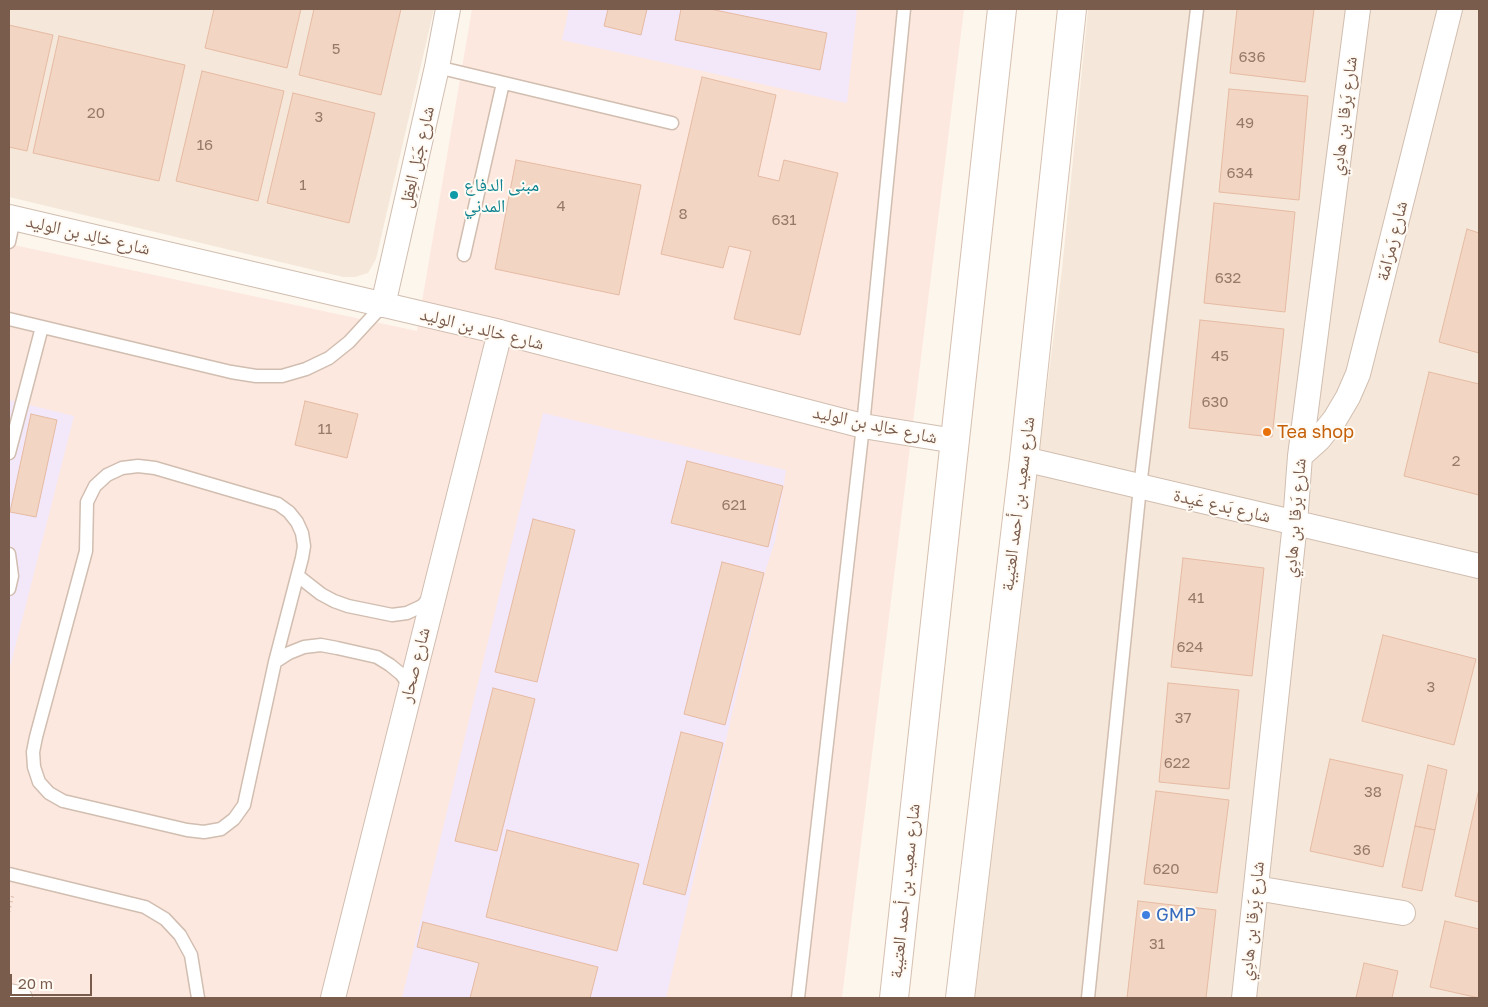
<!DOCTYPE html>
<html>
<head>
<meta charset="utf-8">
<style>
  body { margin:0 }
  #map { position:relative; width:1488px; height:1007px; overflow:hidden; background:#fdf6ec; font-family:"Golos Text",sans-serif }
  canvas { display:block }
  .frame { position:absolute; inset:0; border:10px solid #7a5c4d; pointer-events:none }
  .scale { position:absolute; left:10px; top:974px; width:82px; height:22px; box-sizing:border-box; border:2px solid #7a5c4d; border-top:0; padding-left:6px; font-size:15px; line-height:18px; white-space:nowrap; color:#7a5c4d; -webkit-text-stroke:4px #fffaf3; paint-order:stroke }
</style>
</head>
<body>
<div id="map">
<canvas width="1488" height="1007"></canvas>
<div class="frame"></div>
<div class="scale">20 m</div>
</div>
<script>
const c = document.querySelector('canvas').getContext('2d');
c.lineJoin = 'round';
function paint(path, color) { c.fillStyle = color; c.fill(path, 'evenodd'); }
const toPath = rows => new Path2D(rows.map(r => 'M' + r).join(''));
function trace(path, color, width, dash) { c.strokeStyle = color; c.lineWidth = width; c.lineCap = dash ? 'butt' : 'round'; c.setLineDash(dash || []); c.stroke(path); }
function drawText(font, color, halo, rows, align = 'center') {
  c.font = font + ' "Golos Text","Noto Naskh Arabic",sans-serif'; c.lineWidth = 4; c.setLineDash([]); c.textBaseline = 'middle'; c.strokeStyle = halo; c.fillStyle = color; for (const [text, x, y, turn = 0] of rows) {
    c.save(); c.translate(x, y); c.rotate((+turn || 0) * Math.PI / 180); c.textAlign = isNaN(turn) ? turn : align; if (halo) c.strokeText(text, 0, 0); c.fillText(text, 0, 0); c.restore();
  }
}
const residential = toPath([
  [9,9,434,9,376,259,368,273,355,277,343,277,9,197],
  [1088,9,1479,9,1479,998,975,998,1016,636,1062,269]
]);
const commercial = toPath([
  [472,9,964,9,842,998,9,998,9,244,417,331]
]);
const education = toPath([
  [569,9,857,9,847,103,562,40],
  [9,400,74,416,9,671],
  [543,413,786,470,775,541,765,572,666,998,402,998]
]);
const building = toPath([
  [214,9,301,9,287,68,205,48,214,9],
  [314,9,401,9,381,95,299,75,314,9],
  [608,9,647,9,641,35,604,26,608,9],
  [681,9,710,9,827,33,820,70,675,40,681,9],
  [1237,9,1314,9,1305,82,1230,73,1237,9],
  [9,25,53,35,27,151,9,147,9,25],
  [59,36,185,65,159,181,33,153,59,36],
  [202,71,284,91,258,201,176,181,202,71],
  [702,77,776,95,758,176,779,181,784,160,838,173,800,335,734,319,751,251,729,246,723,268,661,254,702,77],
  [1229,89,1308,96,1299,200,1219,192,1229,89],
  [293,93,375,113,349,223,267,203,293,93],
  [516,160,641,185,619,295,495,269,516,160],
  [1214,203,1295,212,1285,312,1204,303,1214,203],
  [1467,229,1479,233,1479,353,1439,342,1467,229],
  [1200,320,1284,329,1272,437,1189,428,1200,320],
  [1429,372,1479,384,1479,495,1404,476,1429,372],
  [305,401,358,414,347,458,295,445,305,401],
  [31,414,57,420,36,517,10,512,31,414],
  [687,461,783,486,768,547,671,523,687,461],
  [533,519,575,530,537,682,495,672,533,519],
  [1183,558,1264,568,1252,676,1171,667,1183,558],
  [722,562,764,573,725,725,684,714,722,562],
  [1383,635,1476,659,1454,745,1362,721,1383,635],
  [1168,683,1239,690,1229,789,1159,782,1168,683],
  [493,688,535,699,497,851,455,841,493,688],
  [681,732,723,743,685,895,643,884,681,732],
  [1330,759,1403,775,1383,867,1310,851,1330,759],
  [1428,765,1447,770,1435,830,1415,826,1428,765],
  [1479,789,1479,902,1455,896,1479,789],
  [1156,791,1229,800,1217,893,1144,884,1156,791],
  [1415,826,1435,830,1422,891,1402,887,1415,826],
  [507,830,639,864,617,951,486,917,507,830],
  [1138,901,1216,910,1206,998,1127,998,1138,901],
  [1445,921,1479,929,1479,998,1430,987,1445,921],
  [423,922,598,967,590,998,470,998,479,963,417,947,423,922],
  [1364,963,1398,971,1392,998,1356,998,1364,963]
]);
const path = toPath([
  [9,912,13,894]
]);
const service = toPath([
  [437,67,672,123],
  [9,242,14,218],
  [464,255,503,83],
  [9,319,231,372,256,376,282,376,306,369,329,358,349,342,383,305],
  [9,453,42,327],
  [138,466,155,468,278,504,289,512,297,522,302,533,304,546,302,558,275,662,244,805,234,819,221,829,204,832,187,830,63,801,49,793,39,782,34,767,33,752,36,737,86,551,87,502,95,486,107,475,122,468,138,466],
  [9,554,12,576,9,589],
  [298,576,321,594,334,601,348,606,392,615,407,613,422,606,431,596],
  [275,662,289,653,304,647,321,645,337,648,377,657,390,665,401,674,410,686],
  [9,874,145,907,165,919,180,935,191,955,198,998],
  [798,998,863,426,904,9],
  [1088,998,1140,487,1197,9]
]);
const minor = toPath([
  [9,217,500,332,863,426,955,441],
  [383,305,437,67,448,9],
  [1300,456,1319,439,1335,419,1348,397,1358,374,1450,9],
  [1024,459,1479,566],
  [1256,888,1403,913],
  [9,996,20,998],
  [333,998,500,332],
  [1244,998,1295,523,1300,456,1358,9]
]);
const secondary = toPath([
  [894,998,1002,9],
  [960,998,1024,459,1072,9]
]);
const markers = [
  [454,195,5,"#0f9aa8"],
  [1267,432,5,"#e8710a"],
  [1146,915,5,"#3f7fe0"]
];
const numberNames = [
  ["5",336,49],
  ["636",1252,57],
  ["20",96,113],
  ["3",319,117],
  ["49",1245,123],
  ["16",205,145],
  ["634",1240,173],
  ["1",303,185],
  ["4",561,206],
  ["8",683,214],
  ["631",784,220],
  ["632",1228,278],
  ["45",1220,356],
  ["630",1215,402],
  ["11",325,429],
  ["2",1456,461],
  ["621",734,505],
  ["41",1196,598],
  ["624",1190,647],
  ["3",1431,687],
  ["37",1183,718],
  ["622",1177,763],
  ["38",1373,792],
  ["36",1362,850],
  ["620",1166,869],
  ["31",1157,944]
];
const streetNames = [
  ["شارع بَرقا بن هادِي",1344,116,-83],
  ["شارع جَبَل العِقِل",417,157,-77],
  ["شارع خالِد بن الوليد",88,235,13],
  ["شارع رَمرَامَة",1392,241,-76],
  ["شارع خالِد بن الوليد",482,329,14],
  ["شارع خالِد بن الوليد",875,425,12],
  ["شارع سعيد بن أحمد العتيبة",1018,504,-83],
  ["شارع بَدع عَيِدة",1222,506,13],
  ["شارع بَرقا بن هادِي",1295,518,-85],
  ["شارع صحار",415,665,-76],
  ["شارع سعيد بن أحمد العتيبة",905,891,-84],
  ["شارع بَرقا بن هادِي",1252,921,-84]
];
const cultureNames = [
  ["مبنى الدفاع",464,185],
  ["المدني",464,206]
];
const foodNames = [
  ["Tea shop",1277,432]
];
const shopNames = [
  ["GMP",1156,915]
];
paint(residential, '#f5e8da');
paint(commercial, '#fde8e0');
paint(education, '#f3e8fa');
paint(building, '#f3d5c3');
trace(building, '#e6bba3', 1);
trace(service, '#d1beb0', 15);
trace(minor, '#d1beb0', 26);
trace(secondary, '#d6c0b0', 30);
trace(path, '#d9b8a5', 3, [1, 4]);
trace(service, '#fff', 12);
trace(minor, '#fff', 24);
trace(secondary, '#fff', 28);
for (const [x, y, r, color] of markers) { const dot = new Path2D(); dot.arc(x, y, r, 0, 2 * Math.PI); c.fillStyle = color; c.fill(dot); trace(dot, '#fffaf3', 2); }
drawText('15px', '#987a6a', null, numberNames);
drawText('18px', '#7a5c4d', '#fffaf3', streetNames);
drawText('18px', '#0d838f', '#fffaf3', cultureNames, 'left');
drawText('18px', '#c56008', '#fffaf3', foodNames, 'left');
drawText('18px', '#366cbe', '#fffaf3', shopNames, 'left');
</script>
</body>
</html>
